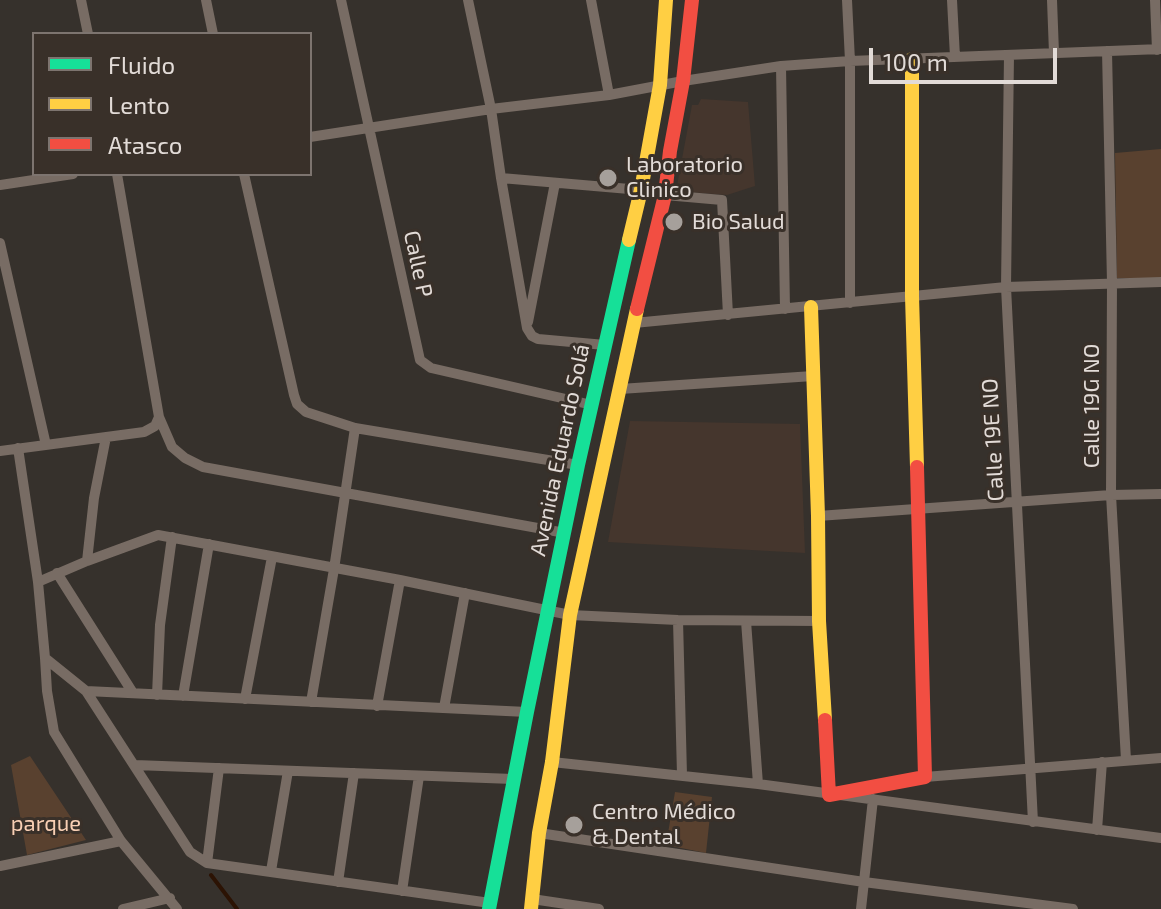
<!DOCTYPE html>
<html>
<head>
<meta charset="utf-8">
<style>
  body { margin:0 }
  #map { position:relative; width:1161px; height:909px; overflow:hidden; background:#36312c; font-family:"Exo 2",sans-serif }
  canvas { display:block }
  .legend { position:absolute; left:32px; top:32px; width:280px; height:144px; box-sizing:border-box; background:#393029; border:2px solid #7d746f; margin:0; padding:10px 14px; list-style:none; font-size:24px; color:#e2dbd7 }
  .legend li { display:flex; align-items:center; gap:16px; height:40px }
  .legend b { width:40px; border:2px solid #7d746f }
  .scale { position:absolute; left:869px; top:48px; width:188px; height:36px; box-sizing:border-box; border:4px solid #e2dbd7; border-top:0; padding-left:10px; font-size:24px; line-height:28px; white-space:nowrap; color:#e2dbd7; -webkit-text-stroke:6px #393029; paint-order:stroke }
</style>
</head>
<body>
<div id="map">
<canvas width="1161" height="909"></canvas>
<ul class="legend">
<li><b style="height:10px;background:#16e098"></b>Fluido</li>
<li><b style="height:10px;background:#ffcf43"></b>Lento</li>
<li><b style="height:10px;background:#f24e42"></b>Atasco</li>
</ul>
<div class="scale">100 m</div>
</div>
<script>
const c = document.querySelector('canvas').getContext('2d');
c.lineJoin = 'round';
function paint(path, color) { c.fillStyle = color; c.fill(path, 'evenodd'); }
const toPath = rows => new Path2D(rows.map(r => 'M' + r).join(''));
function trace(path, color, width, dash) { c.strokeStyle = color; c.lineWidth = width; c.lineCap = dash ? 'butt' : 'round'; c.setLineDash(dash || []); c.stroke(path); }
function drawText(font, color, halo, rows, align = 'center') {
  c.font = font + ' "Exo 2",sans-serif'; c.lineWidth = 6; c.setLineDash([]); c.textBaseline = 'middle'; c.strokeStyle = halo; c.fillStyle = color; for (const [text, x, y, turn = 0] of rows) {
    c.save(); c.translate(x, y); c.rotate((+turn || 0) * Math.PI / 180); c.textAlign = isNaN(turn) ? turn : align; if (halo) c.strokeText(text, 0, 0); c.fillText(text, 0, 0); c.restore();
  }
}
const built = toPath([
  [701,99,748,102,755,186,727,195,676,191,692,105,698,105],
  [630,421,800,424,805,553,608,542]
]);
const green = toPath([
  [1161,149,1161,278,1117,278,1115,153],
  [30,756,86,840,27,855,11,765],
  [675,792,712,797,706,853,666,845]
]);
const stream = toPath([
  [211,875,237,909]
]);
const street = toPath([
  [81,0,88,34],
  [206,0,213,34],
  [341,0,420,360,431,368,592,405],
  [468,0,491,109,501,178,527,328,532,336,538,339,605,345],
  [591,0,609,95],
  [847,0,850,61,850,303],
  [952,0,955,57],
  [1052,0,1054,53],
  [1155,0,1157,50],
  [1107,51,1112,283,1111,495,1126,760],
  [1009,55,1006,287,1033,822],
  [781,66,785,309],
  [310,137,491,109,609,95,683,81,781,66,850,61,1161,49],
  [117,174,159,417,172,447,185,458,203,467,565,533],
  [244,174,294,395,297,404,306,412,355,428,578,465],
  [501,178,641,190],
  [0,185,73,174],
  [665,195,722,200,728,315],
  [0,243,46,445],
  [528,322,555,183],
  [634,323,1006,287,1161,282],
  [620,389,813,376],
  [18,448,38,582,45,658,86,691,190,852,207,863,490,903],
  [0,451,144,432,155,426,159,417],
  [818,516,1111,495,1161,494],
  [87,561,94,498,106,437],
  [57,573,133,693],
  [38,582,87,561,158,535,400,580,570,615,678,620,819,621],
  [678,620,682,775],
  [746,621,758,784],
  [45,658,47,691,54,732,121,841,177,909],
  [86,691,527,712],
  [157,695,160,625,172,537],
  [183,696,209,544],
  [245,699,272,557],
  [311,702,334,569,355,428],
  [377,706,400,580],
  [444,708,465,593],
  [552,762,758,784,1161,838],
  [135,765,513,779],
  [925,777,1161,758],
  [1097,830,1102,762],
  [539,833,864,882,1073,909],
  [207,863,219,768],
  [0,866,121,841],
  [271,871,288,771],
  [338,882,354,773],
  [402,891,419,776],
  [532,899,599,909],
  [123,909,170,898],
  [861,909,873,799]
]);
const fast = toPath([
  [489,909,527,712,578,465,629,240]
]);
const slow = toPath([
  [912,59,912,296,917,467],
  [629,240,641,190,660,85,666,0],
  [811,307,818,516,819,621,825,720],
  [531,909,539,833,552,762,570,615,637,309]
]);
const jam = toPath([
  [637,309,665,195,670,151,683,81,692,0],
  [825,720,829,795,925,777,917,467]
]);
const markers = [
  [608,178,10,"#a6a09b"],
  [674,222,10,"#a6a09b"],
  [574,825,10,"#a6a09b"]
];
const poiNames = [
  ["Laboratorio",626,165],
  ["Clinico",626,190],
  ["Bio Salud",692,222],
  ["Centro Médico",592,812],
  ["& Dental",592,837]
];
const streetNames = [
  ["Calle P",418,264,78],
  ["Calle 19G NO",1092,406,-90],
  ["Calle 19E NO",993,440,-93],
  ["Avenida Eduardo Solá",560,450,-78]
];
const parkNames = [
  ["parque",46,824]
];
paint(built, '#45362d');
paint(green, '#59412f');
trace(stream, '#2c1304', 4);
trace(street, '#786c64', 10);
trace(fast, '#16e098', 14);
trace(slow, '#ffcf43', 14);
trace(jam, '#f24e42', 14);
for (const [x, y, r, color] of markers) { const dot = new Path2D(); dot.arc(x, y, r, 0, 2 * Math.PI); c.fillStyle = color; c.fill(dot); trace(dot, '#393029', 3); }
drawText('22px', '#e2dbd7', '#393029', poiNames, 'left');
drawText('22px', '#e2dbd7', '#393029', streetNames);
drawText('22px', '#f8cfb4', '#393029', parkNames);
</script>
</body>
</html>
